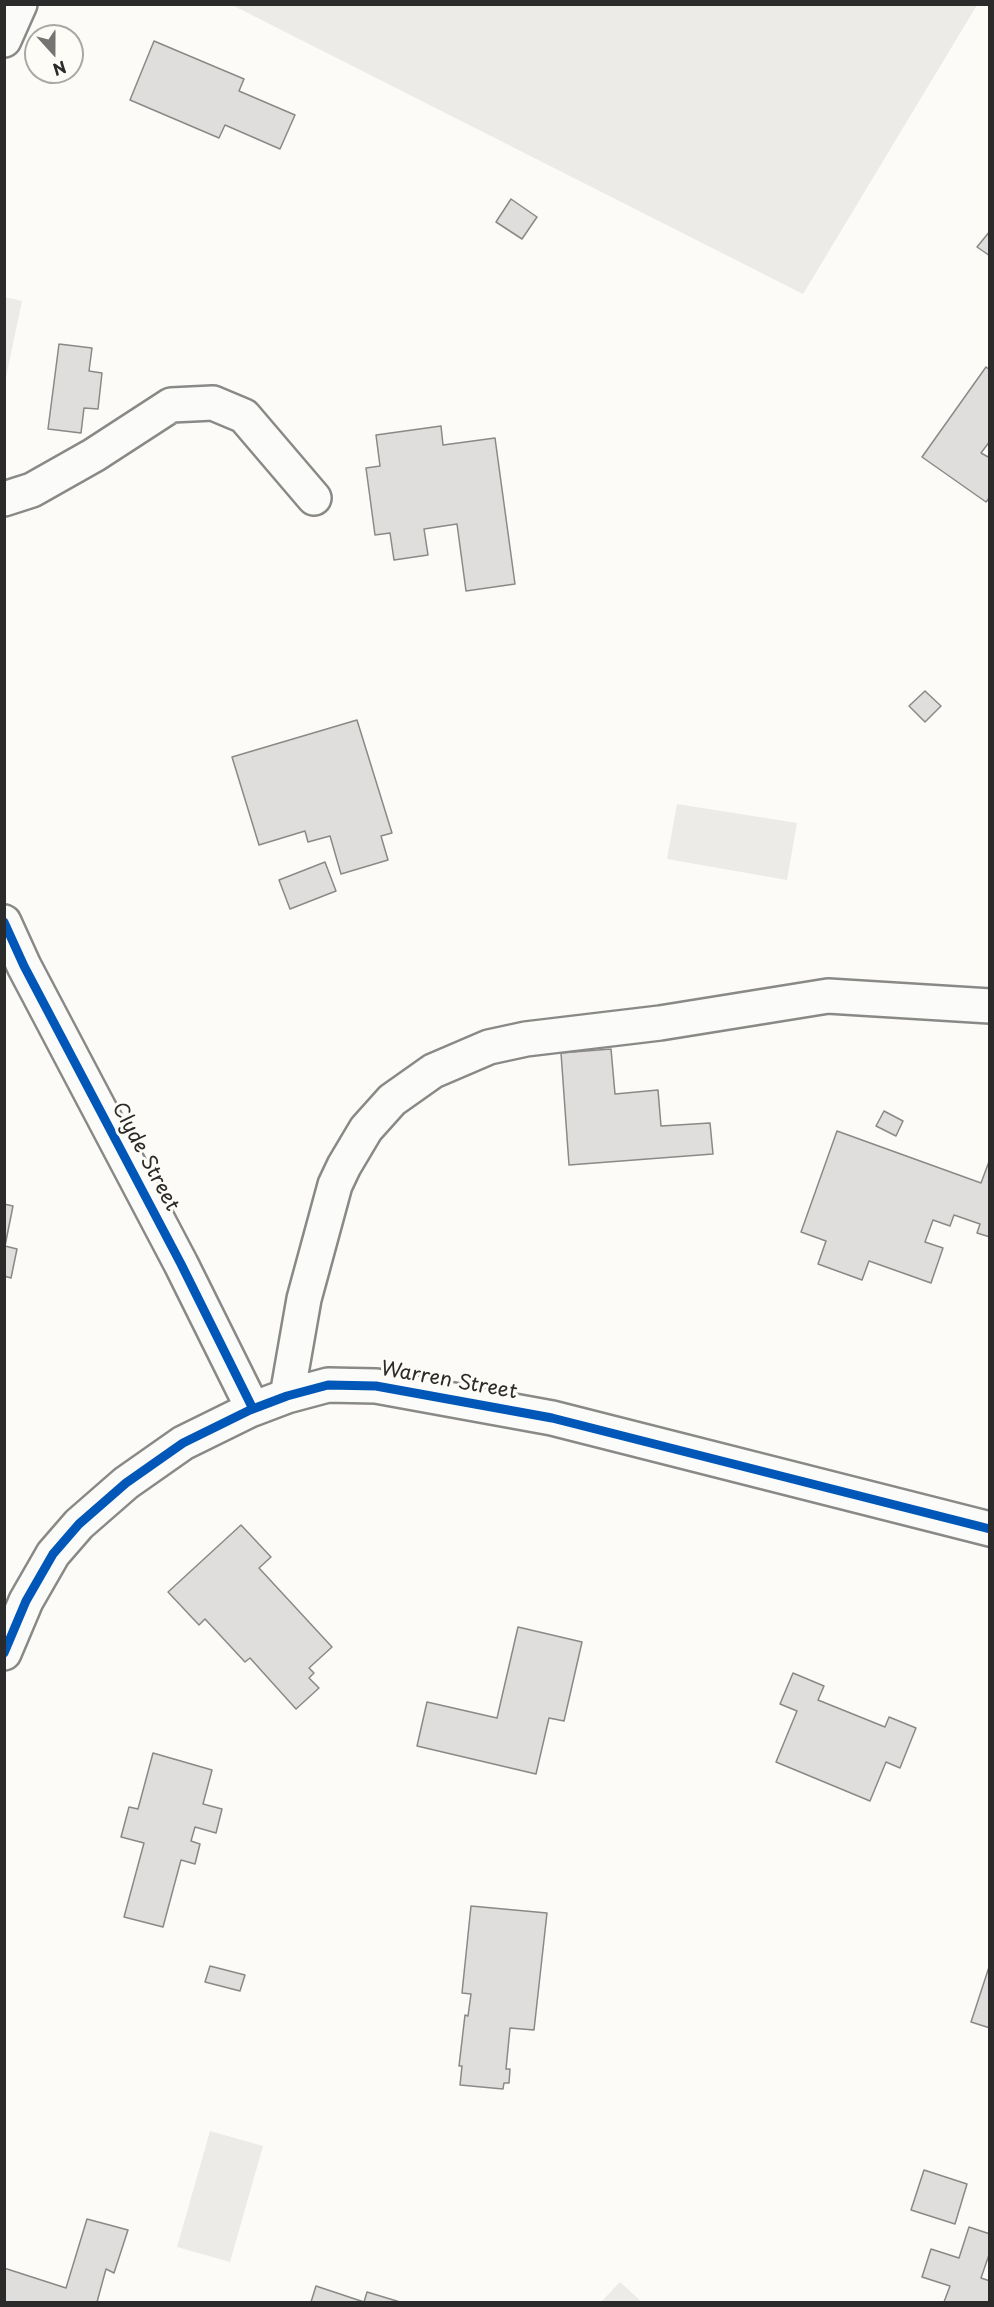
<!DOCTYPE html>
<html>
<head>
<meta charset="utf-8">
<style>
  body { margin:0 }
  #map { position:relative; width:994px; height:2307px; overflow:hidden; background:#fcfbf8; font-family:"Playpen Sans",sans-serif }
  canvas { display:block }
  .frame { position:absolute; inset:0; border:6px solid #2b2b2b; pointer-events:none }
  .north { position:absolute; left:24px; top:24px; width:60px; height:60px; box-sizing:border-box; background:#fdfcf7; border:2px solid #a9a8a5; border-radius:50%; rotate:159deg; font-size:16px; font-weight:700; line-height:24px; text-align:center; color:#2b2b2b }
  .north::after { content:''; display:block; margin:auto; width:21px; height:27px; background:#747473; clip-path:polygon(50% 0,100% 100%,50% 72%,0 100%) }
</style>
</head>
<body>
<div id="map">
<canvas width="994" height="2307"></canvas>
<div class="frame"></div>
<div class="north">N</div>
</div>
<script>
const c = document.querySelector('canvas').getContext('2d');
c.lineJoin = 'round';
function paint(path, color) { c.fillStyle = color; c.fill(path, 'evenodd'); }
const toPath = rows => new Path2D(rows.map(r => 'M' + r).join(''));
function trace(path, color, width, dash) { c.strokeStyle = color; c.lineWidth = width; c.lineCap = dash ? 'butt' : 'round'; c.setLineDash(dash || []); c.stroke(path); }
function drawText(font, color, halo, rows, align = 'center') {
  c.font = font + ' "Playpen Sans",sans-serif'; c.lineWidth = 6; c.setLineDash([]); c.textBaseline = 'middle'; c.strokeStyle = halo; c.fillStyle = color; for (const [text, x, y, turn = 0] of rows) {
    c.save(); c.translate(x, y); c.rotate((+turn || 0) * Math.PI / 180); c.textAlign = isNaN(turn) ? turn : align; if (halo) c.strokeText(text, 0, 0); c.fillText(text, 0, 0); c.restore();
  }
}
const green = toPath([
  [232,5,977,4,977,5,803,294],
  [5,297,22,301,5,382,4,297],
  [677,804,797,823,787,880,667,859],
  [210,2131,263,2146,230,2262,177,2247],
  [620,2282,642,2302,601,2302]
]);
const building = toPath([
  [154,41,244,79,239,91,295,115,280,149,225,125,219,138,130,100,154,41],
  [511,199,537,217,522,239,496,222,511,199],
  [990,231,990,256,977,247,990,231],
  [59,344,92,348,89,371,102,373,98,409,84,408,81,433,48,429,59,344],
  [986,367,990,370,990,441,981,453,990,458,990,497,986,502,922,457,986,367],
  [441,426,443,445,495,438,515,584,466,591,457,524,424,529,428,555,394,560,390,533,375,535,366,468,380,466,376,435,441,426],
  [925,691,941,706,925,722,909,706,925,691],
  [357,720,392,833,381,836,388,860,341,874,330,836,308,842,305,831,259,845,232,757,357,720],
  [325,862,336,891,290,909,279,880,325,862],
  [611,1049,615,1094,658,1090,661,1126,710,1123,713,1154,569,1165,561,1053,611,1049],
  [884,1111,903,1121,896,1136,876,1126,884,1111],
  [837,1131,981,1183,990,1159,990,1237,977,1233,980,1224,954,1215,950,1226,933,1220,925,1242,943,1248,931,1283,869,1261,862,1280,818,1264,826,1241,801,1232,837,1131],
  [4,1204,13,1206,5,1246,17,1249,11,1278,4,1276,4,1204],
  [241,1525,271,1557,259,1568,332,1647,309,1668,314,1673,309,1678,319,1688,296,1709,250,1658,245,1662,205,1619,199,1625,168,1592,241,1525],
  [518,1627,582,1642,564,1721,549,1718,536,1774,417,1746,427,1702,497,1718,518,1627],
  [793,1673,824,1686,818,1700,885,1727,889,1717,916,1728,900,1768,886,1762,870,1801,776,1762,797,1711,780,1704,793,1673],
  [153,1753,212,1770,203,1804,222,1809,216,1833,195,1827,191,1841,200,1844,195,1864,181,1860,163,1927,124,1917,144,1843,121,1837,129,1807,138,1809,153,1753],
  [471,1906,547,1913,534,2030,510,2028,506,2069,510,2069,509,2083,504,2083,503,2089,460,2085,462,2066,459,2066,465,2015,468,2016,471,1994,462,1993,471,1906],
  [990,1964,990,2028,971,2022,990,1964],
  [210,1966,245,1975,240,1991,205,1982,210,1966],
  [924,2170,967,2184,955,2224,911,2210,924,2170],
  [87,2219,128,2230,114,2273,106,2269,97,2302,4,2302,4,2268,66,2288,87,2219],
  [969,2227,990,2234,990,2252,981,2278,990,2281,990,2302,944,2302,950,2286,922,2277,931,2249,959,2258,969,2227],
  [316,2286,364,2302,367,2292,400,2302,311,2302,316,2286]
]);
const minor = toPath([
  [4,40,20,4],
  [4,499,32,490,94,455,171,405,213,403,244,416,314,498],
  [4,922,24,966,181,1264,253,1409],
  [287,1396,304,1299,335,1185,344,1166,366,1129,392,1100,433,1071,489,1047,526,1039,660,1023,828,996,990,1006],
  [4,1653,26,1601,53,1554,79,1524,126,1483,183,1443,250,1410,287,1396,328,1385,376,1386,552,1418,990,1529]
]);
const cycleway = toPath([
  [4,922,24,966,181,1264,253,1409],
  [4,1653,26,1601,53,1554,79,1524,126,1483,183,1443,250,1410,287,1396,328,1385,376,1386,552,1418,990,1529]
]);
const streetNames = [
  ["Clyde Street",145,1157,62],
  ["Warren Street",449,1381,10]
];
paint(green, '#ecebe8');
paint(building, '#dfdedc');
trace(building, '#898987', 1.5);
trace(minor, '#898987', 38);
trace(minor, '#fbfbf9', 33);
trace(cycleway, '#0057b8', 9);
drawText('20px', '#2b2b2b', '#fdfcf7', streetNames);
</script>
</body>
</html>
